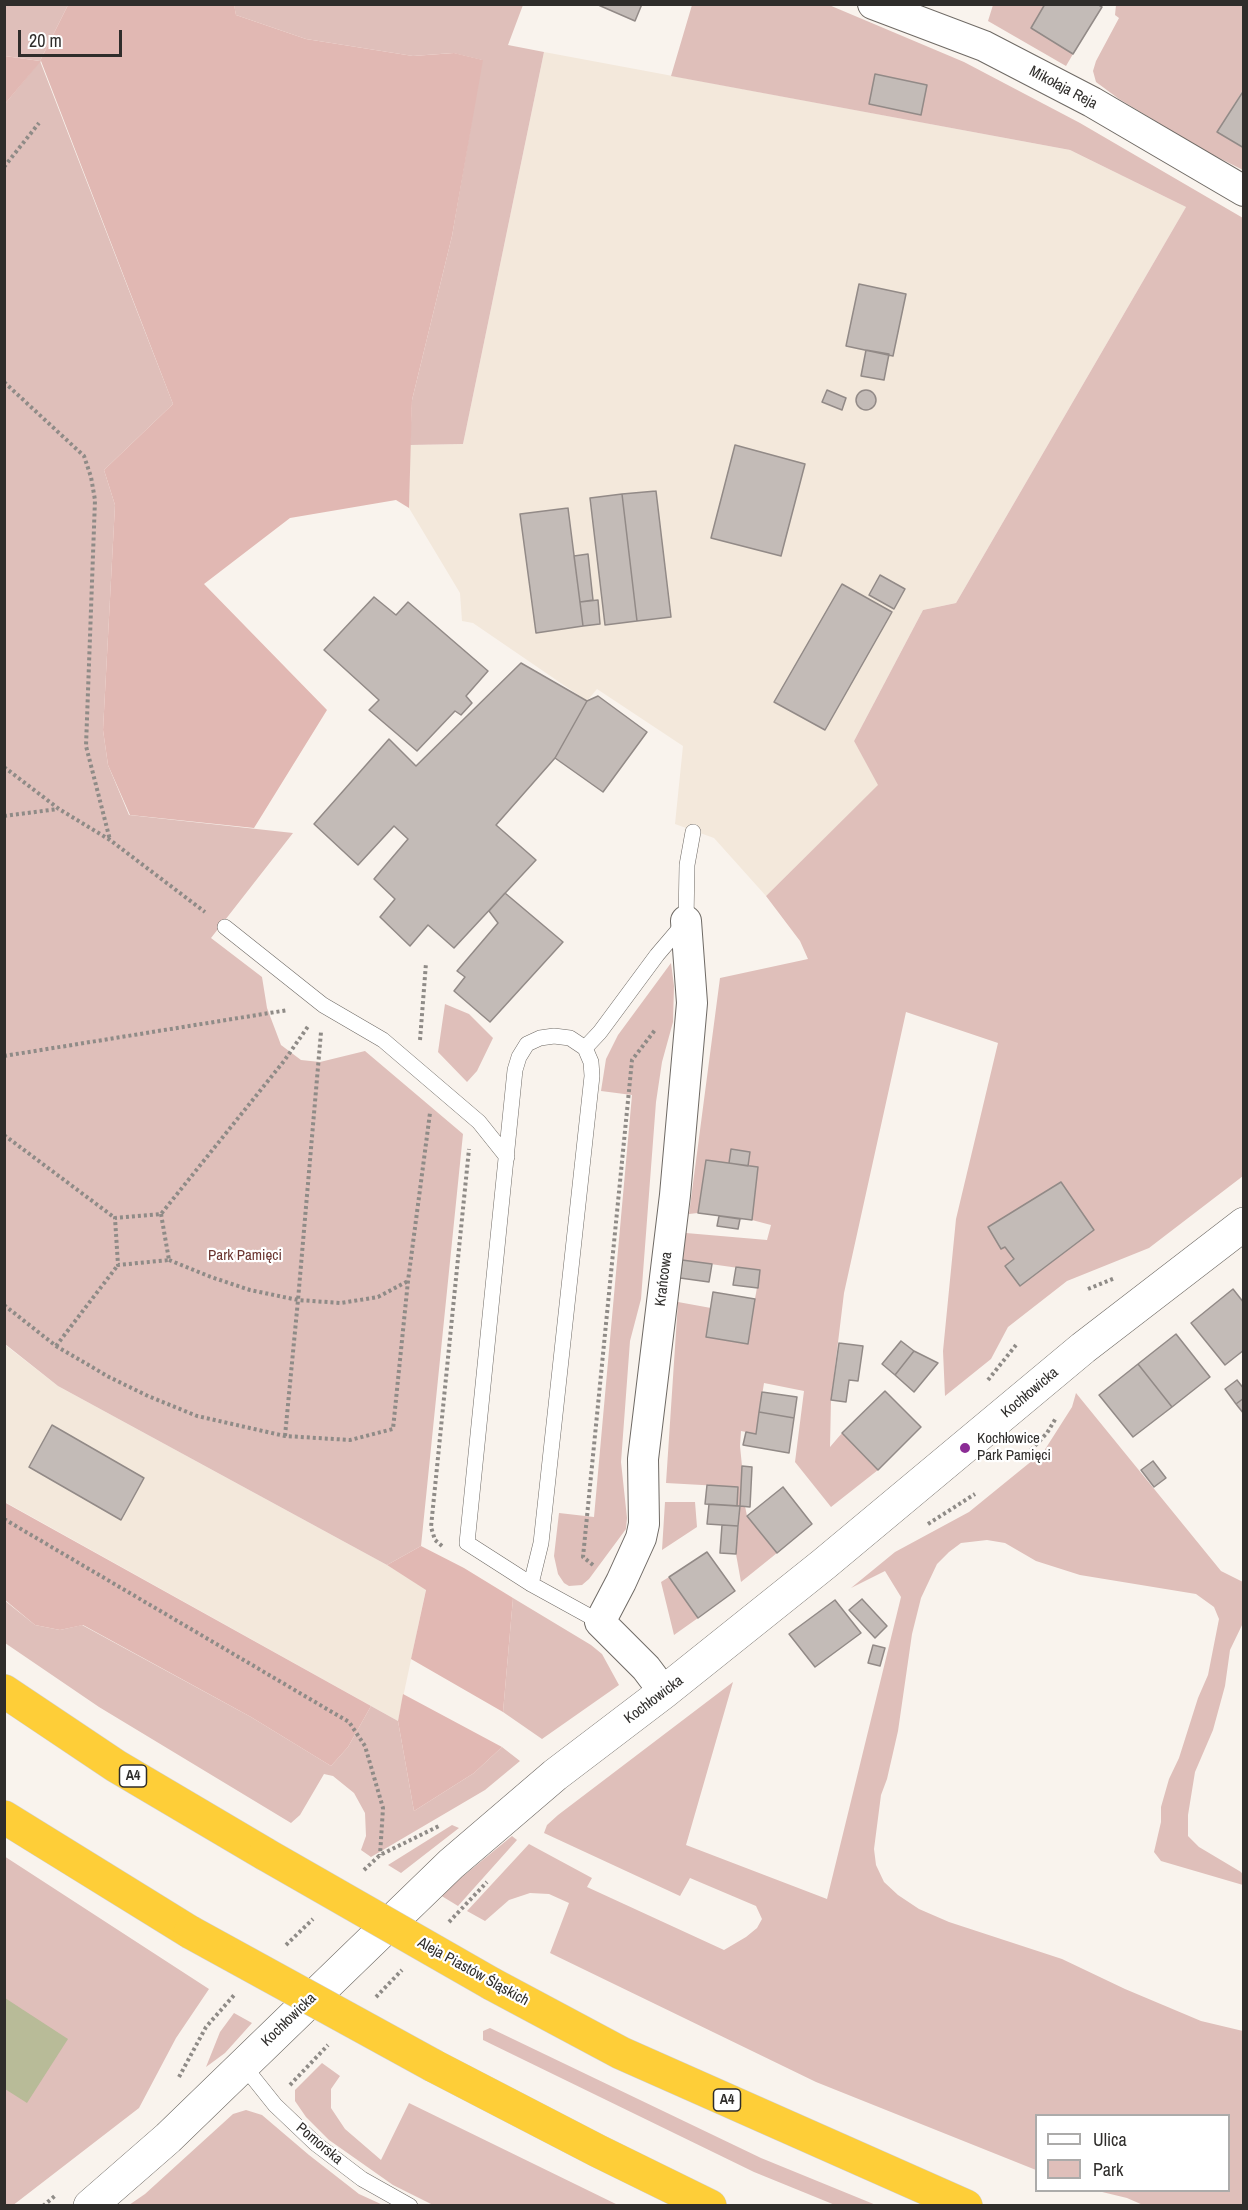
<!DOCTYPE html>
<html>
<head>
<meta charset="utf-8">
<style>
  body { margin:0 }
  #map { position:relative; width:1248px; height:2210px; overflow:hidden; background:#f9f3ed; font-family:"Archivo Narrow",sans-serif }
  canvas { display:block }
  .frame { position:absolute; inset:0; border:6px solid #2f2d2b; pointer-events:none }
  .legend { position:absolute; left:1035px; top:2114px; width:195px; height:78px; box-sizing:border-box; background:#fff; border:2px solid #acabaa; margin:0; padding:8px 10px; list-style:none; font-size:18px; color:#2f2d2b }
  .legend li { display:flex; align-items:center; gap:12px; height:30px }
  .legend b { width:30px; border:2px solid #acabaa }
  .scale { position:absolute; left:18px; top:30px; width:104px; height:27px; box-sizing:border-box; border:3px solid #2f2d2b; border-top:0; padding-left:8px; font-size:18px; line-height:21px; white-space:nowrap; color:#2f2d2b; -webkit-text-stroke:4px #fff; paint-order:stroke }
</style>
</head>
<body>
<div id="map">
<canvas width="1248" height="2210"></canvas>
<div class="frame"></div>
<ul class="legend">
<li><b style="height:8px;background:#fff"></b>Ulica</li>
<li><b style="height:16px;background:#dfbfba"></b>Park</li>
</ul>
<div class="scale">20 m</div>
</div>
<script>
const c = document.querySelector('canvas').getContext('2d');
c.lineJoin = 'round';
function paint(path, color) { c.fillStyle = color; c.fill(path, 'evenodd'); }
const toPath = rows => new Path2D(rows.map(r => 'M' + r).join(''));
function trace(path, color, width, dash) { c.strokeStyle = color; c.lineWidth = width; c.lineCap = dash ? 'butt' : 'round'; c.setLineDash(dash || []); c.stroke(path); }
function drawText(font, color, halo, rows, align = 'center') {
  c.font = font + ' "Archivo Narrow",sans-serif'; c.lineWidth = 4.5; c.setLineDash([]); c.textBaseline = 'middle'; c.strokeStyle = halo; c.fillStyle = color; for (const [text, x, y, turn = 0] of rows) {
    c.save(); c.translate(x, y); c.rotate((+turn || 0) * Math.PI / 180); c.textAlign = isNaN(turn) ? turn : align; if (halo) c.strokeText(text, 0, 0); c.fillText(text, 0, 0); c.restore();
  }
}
const built = toPath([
  [544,52,1070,150,1186,207,956,603,923,610,854,741,879,785,766,896,714,838,675,824,683,746,597,689,587,701,473,623,462,621,460,593,409,508,410,445,463,444],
  [4,1344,58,1386,387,1565,426,1589,398,1721,5,1502]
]);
const green = toPath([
  [5,5,68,5,40,61,173,404,104,470,115,505,103,730,108,765,129,815,293,833,211,938,262,977,267,1008,281,1045,301,1060,320,1062,365,1051,463,1134,421,1546,387,1565,58,1386,5,1344,4,105,40,61,5,56],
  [234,5,523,5,508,45,544,52,463,444,410,445,412,400,452,236,482,60,453,53,413,56,306,39,236,15],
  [692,5,829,5,964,62,1080,123,1243,218,1243,1176,1149,1248,1067,1281,1008,1327,991,1359,945,1396,943,1351,956,1219,998,1043,906,1012,844,1293,831,1400,830,1447,842,1433,878,1470,831,1507,795,1462,804,1391,764,1383,756,1434,741,1431,740,1446,742,1466,740,1506,745,1506,747,1516,777,1553,741,1582,736,1554,740,1507,737,1506,738,1487,666,1483,678,1302,711,1308,747,1343,760,1271,682,1260,686,1233,767,1240,771,1225,752,1220,758,1167,748,1166,750,1152,731,1149,729,1163,706,1160,698,1213,689,1214,720,978,808,959,800,941,766,896,878,785,854,741,923,610,956,603,1186,207,1070,150,671,76],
  [993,5,1045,5,1031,28,1073,54,1066,66,988,21],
  [1116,5,1243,5,1243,90,1217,132,1243,148,1243,170,1203,150,1119,99,1096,82,1093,71,1096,61,1119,18,1115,15],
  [671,963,674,986,673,1022,662,1062,656,1102,641,1299,630,1341,621,1462,627,1518,626,1529,589,1579,582,1585,569,1586,564,1583,558,1574,554,1556,559,1513,594,1517,632,1095,601,1091,606,1059,618,1035],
  [445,1004,469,1014,493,1038,477,1071,467,1082,438,1052],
  [1076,1393,1221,1571,1243,1582,1243,1623,1230,1650,1225,1686,1213,1730,1195,1772,1188,1815,1188,1836,1199,1847,1241,1872,1243,1875,1243,1885,1161,1861,1154,1852,1161,1822,1161,1807,1169,1779,1179,1758,1198,1698,1208,1675,1219,1619,1214,1607,1196,1594,1080,1575,1036,1561,1005,1543,987,1540,961,1543,949,1552,937,1564,921,1598,912,1634,898,1731,887,1779,881,1795,874,1849,876,1865,884,1882,898,1895,919,1909,949,1922,1062,1959,1125,1989,1201,2021,1243,2031,1243,2205,1143,2205,1127,2198,1098,2191,1228,2190,1228,2116,1036,2116,1036,2170,816,2082,550,1953,569,1903,549,1894,530,1893,509,1900,485,1921,467,1911,529,1844,592,1878,587,1887,724,1950,746,1937,757,1928,762,1919,756,1906,690,1878,680,1896,544,1833,547,1825,558,1815,733,1682,686,1845,827,1899,901,1597,885,1571,851,1588,895,1552,969,1512,1044,1451,1072,1407],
  [665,1502,695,1502,697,1527,662,1550],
  [669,1577,698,1618,674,1635,661,1582],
  [513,1598,591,1645,602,1654,619,1685,542,1739,503,1712],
  [4,1600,35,1625,60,1630,82,1625,251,1717,331,1766,348,1747,371,1706,398,1721,414,1811,474,1773,502,1747,520,1761,485,1790,371,1857,361,1850,366,1836,365,1813,354,1793,333,1776,324,1774,300,1815,291,1823,99,1707,5,1643],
  [452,1825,459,1828,401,1873,388,1865],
  [512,1836,517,1840,458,1906,440,1895],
  [4,1856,209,1989,176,2038,139,2108,12,2206,4,2205],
  [234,2013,252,2023,225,2053,206,2067,220,2032],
  [490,2028,761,2158,876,2205,835,2205,754,2172,483,2040,483,2031],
  [322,2063,340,2076,331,2089,331,2108,345,2129,381,2160,409,2103,618,2205,433,2205,393,2185,329,2140,306,2117,295,2101,295,2090],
  [246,2110,262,2115,309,2155,359,2194,383,2205,129,2205,145,2194,233,2114]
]);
const forest = toPath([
  [234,4,236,15,306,39,413,56,454,53,483,60,452,236,412,400,409,508,396,500,290,518,204,584,327,710,254,828,130,815,108,765,103,730,115,505,104,470,173,404,41,61,4,105,5,56,40,61,68,5],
  [4,1502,371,1706,348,1747,331,1766,251,1717,83,1625,60,1630,35,1625,5,1600],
  [421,1546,464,1568,513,1598,503,1712,411,1659,426,1590,387,1565],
  [403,1694,502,1747,474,1773,414,1811,398,1721]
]);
const water = toPath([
  [5,1998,68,2039,27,2103,5,2089]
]);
const building = toPath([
  [596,4,642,4,635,21,596,4],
  [1045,4,1097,4,1102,7,1073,54,1031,28,1045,4],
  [875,74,927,85,921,115,869,104,875,74],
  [1244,90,1244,148,1217,132,1244,90],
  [859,284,906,294,893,356,846,346,859,284],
  [866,350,889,354,884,380,861,376,866,350],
  '856 400a10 10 0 1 1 20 0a10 10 0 1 1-20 0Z',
  [827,390,846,398,842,410,822,402,827,390],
  [735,445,805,464,781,556,711,538,735,445],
  [656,491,671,617,637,621,622,494,656,491],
  [622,494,637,621,605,625,590,498,622,494],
  [568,508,583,626,536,633,520,514,568,508],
  [588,554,593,600,580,602,574,556,588,554],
  [880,575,905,589,894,609,869,595,880,575],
  [842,584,892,612,825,730,774,702,842,584],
  [374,597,396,615,408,602,488,671,466,696,472,703,461,715,455,711,417,751,369,710,379,700,324,650,374,597],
  [598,600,600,624,583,626,580,602,598,600],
  [521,663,587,701,555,758,496,825,536,860,454,948,428,925,410,946,380,917,395,899,374,879,408,839,394,826,358,865,314,824,389,739,416,766,521,663],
  [598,696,647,732,603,792,555,758,587,701,598,696],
  [505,893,563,942,490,1022,454,991,465,977,457,971,498,923,489,911,505,893],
  [731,1149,750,1152,748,1166,729,1163,731,1149],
  [706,1160,758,1167,752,1220,698,1213,706,1160],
  [1061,1182,1094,1230,1020,1286,1005,1266,1014,1259,1005,1247,1001,1249,988,1227,1061,1182],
  [719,1216,740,1219,738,1229,717,1226,719,1216],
  [682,1260,712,1264,709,1282,680,1278,682,1260],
  [736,1267,760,1270,758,1288,733,1285,736,1267],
  [1233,1289,1244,1303,1244,1350,1225,1365,1191,1323,1233,1289],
  [713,1292,755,1299,748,1344,706,1337,713,1292],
  [1176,1334,1210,1377,1172,1407,1138,1364,1176,1334],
  [901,1341,914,1351,895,1375,882,1364,901,1341],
  [839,1343,863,1346,858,1381,849,1380,846,1402,831,1400,839,1343],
  [914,1351,938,1363,914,1392,895,1375,914,1351],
  [1138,1364,1172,1407,1133,1437,1099,1395,1138,1364],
  [1237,1380,1244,1389,1244,1398,1236,1404,1225,1389,1237,1380],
  [885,1391,921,1427,878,1470,842,1433,885,1391],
  [762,1392,797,1397,794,1418,759,1412,762,1392],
  [1244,1398,1244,1414,1236,1404,1244,1398],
  [759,1412,794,1418,789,1453,743,1445,746,1432,756,1434,759,1412],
  [52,1425,144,1478,121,1520,29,1467,52,1425],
  [1153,1461,1166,1478,1154,1487,1141,1470,1153,1461],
  [742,1466,752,1467,750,1507,740,1506,742,1466],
  [707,1485,738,1487,737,1506,705,1504,707,1485],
  [783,1487,812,1524,777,1553,747,1516,783,1487],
  [709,1504,740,1506,738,1526,707,1524,709,1504],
  [722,1525,738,1526,736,1554,720,1553,722,1525],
  [707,1552,735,1591,698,1618,669,1577,707,1552],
  [862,1599,887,1626,875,1638,849,1610,862,1599],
  [835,1600,861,1633,815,1667,789,1634,835,1600],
  [873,1645,885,1648,880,1666,868,1663,873,1645]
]);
const path = toPath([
  [4,167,39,123],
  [4,382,84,456,91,477,95,500,86,746,110,840],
  [4,767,59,809,110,840,205,912],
  [4,816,58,809],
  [420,1040,426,963],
  [4,1056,288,1010],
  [4,1135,115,1218],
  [161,1214,169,1260,118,1265,115,1218,161,1214,284,1061,309,1025],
  [169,1260,211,1277,250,1290,298,1300,341,1303,378,1297,408,1281],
  [1088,1289,1115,1278],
  [4,1305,56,1346,109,1377,148,1396,197,1416,285,1436,350,1440,393,1429,408,1281,430,1113],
  [56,1346,118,1265],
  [988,1380,1016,1345],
  [285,1436,298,1300,321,1032],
  [1031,1450,1047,1433,1056,1418],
  [4,1519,349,1722,365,1746,383,1808,380,1855],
  [928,1524,975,1494],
  [442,1546,435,1540,431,1527,469,1149],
  [593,1565,583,1557,632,1060,655,1030],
  [364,1870,380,1855,439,1826],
  [449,1922,487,1882],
  [286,1945,313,1919],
  [376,1997,402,1970],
  [179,2077,206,2027,235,1994],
  [290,2085,328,2045],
  [43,2206,56,2195]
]);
const service = toPath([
  [225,927,323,1005,383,1040,479,1122,507,1157],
  [585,1048,600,1032,657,955,686,921,687,865,693,832],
  [531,1584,541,1543,592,1076,591,1062,585,1048,570,1038,554,1036,540,1038,527,1044,519,1057,515,1070,467,1543,531,1584,600,1622],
  [243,2065,275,2105,316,2144,362,2179,410,2206]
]);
const minor = toPath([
  [873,4,984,46,1092,102,1244,191],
  [664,1692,646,1668,600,1622,621,1582,641,1538,644,1524,643,1459,675,1195,692,1003,686,921]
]);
const tertiary = toPath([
  [90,2206,168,2138,451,1864,555,1775,664,1692,824,1564,1083,1348,1244,1224]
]);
const motorway = toPath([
  [4,1691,116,1766,265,1854],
  [4,1817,190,1932],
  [492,1984,621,2053,966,2206],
  [434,2066,598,2151,710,2206]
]);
const motorwayBridge = toPath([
  [265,1854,492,1984],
  [190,1932,434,2066]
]);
const markers = [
  [965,1448,6,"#8b2c95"]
];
const shields = [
  [133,1776,27],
  [727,2100,27]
];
const shieldNames = [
  ["A4",133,1776],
  ["A4",727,2100]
];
const streetNames = [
  ["Mikołaja Reja",1063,88,28],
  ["Krańcowa",664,1279,-83],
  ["Kochłowicka",1030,1393,-40],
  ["Kochłowicka",654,1700,-37],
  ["Aleja Piastów Śląskich",473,1972,29],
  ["Kochłowicka",289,2020,-44],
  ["Pomorska",319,2144,40]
];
const parkNames = [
  ["Park Pamięci",245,1256]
];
const poiNames = [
  ["Kochłowice",977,1439],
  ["Park Pamięci",977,1456]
];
paint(built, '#f3e8db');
paint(green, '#dfbfba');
paint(forest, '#e1b8b3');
paint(water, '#b8bb98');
paint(building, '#c3bbb7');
trace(building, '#928a87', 1.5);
trace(service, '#6f6a65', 16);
trace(minor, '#6f6a65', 32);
trace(tertiary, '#6f6a65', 34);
trace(motorway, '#d1d1d0', 34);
trace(path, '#8f8b87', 4, [3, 3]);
trace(service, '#fff', 15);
trace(minor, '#fff', 30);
trace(tertiary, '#fff', 33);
trace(motorway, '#fece38', 33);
trace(motorwayBridge, '#d1d1d0', 34, []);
trace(motorwayBridge, '#fece38', 33);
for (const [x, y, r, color] of markers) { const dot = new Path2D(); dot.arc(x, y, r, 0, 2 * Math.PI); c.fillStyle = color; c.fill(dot); trace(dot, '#fff', 2); }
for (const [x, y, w] of shields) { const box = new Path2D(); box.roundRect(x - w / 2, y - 11, w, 22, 4.5); c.fillStyle = '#fff'; c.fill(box); trace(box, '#2f2d2b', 1.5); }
drawText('bold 14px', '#2f2d2b', null, shieldNames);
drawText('15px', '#2f2d2b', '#fff', streetNames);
drawText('15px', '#6a342f', '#fff', parkNames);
drawText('15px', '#2f2d2b', '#fff', poiNames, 'left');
</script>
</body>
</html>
